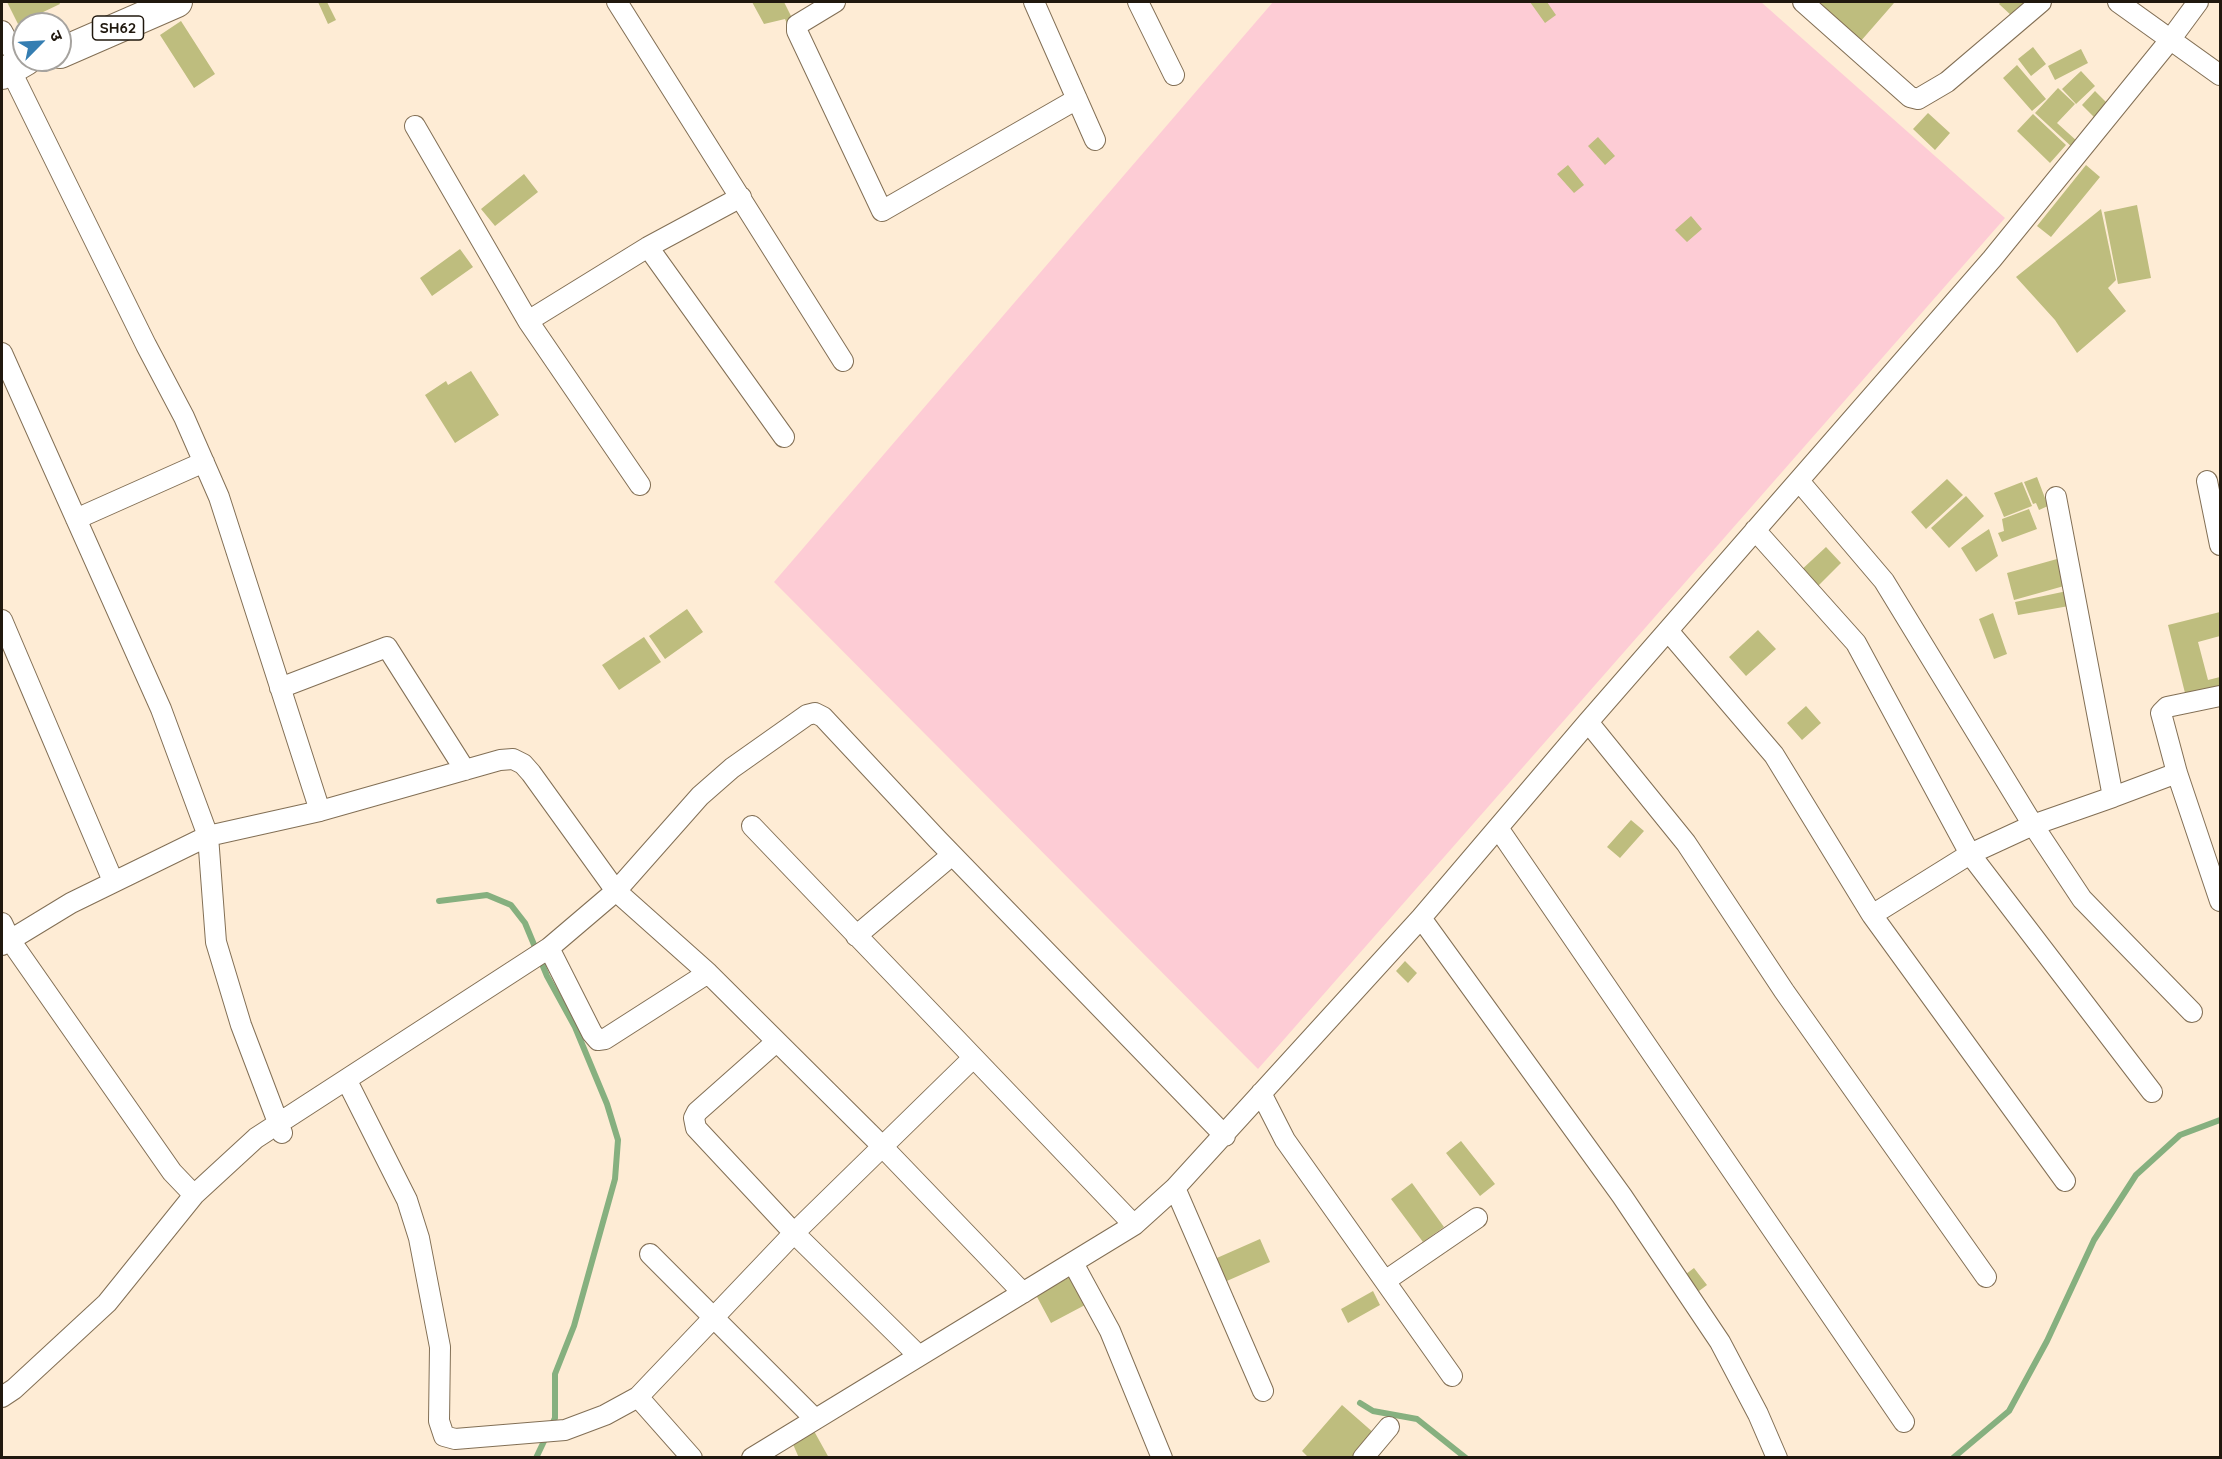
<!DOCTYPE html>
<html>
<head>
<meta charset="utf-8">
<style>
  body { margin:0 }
  #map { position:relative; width:2222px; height:1459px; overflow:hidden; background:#feecd5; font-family:Quicksand,"Noto Sans Devanagari",sans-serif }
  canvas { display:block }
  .frame { position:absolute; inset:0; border:3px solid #20180e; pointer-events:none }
  .north { position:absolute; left:12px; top:12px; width:60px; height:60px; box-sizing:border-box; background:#fff; border:2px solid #a6a39f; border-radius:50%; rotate:66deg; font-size:16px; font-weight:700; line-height:24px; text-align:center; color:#20180e }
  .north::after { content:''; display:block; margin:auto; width:21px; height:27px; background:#357eb2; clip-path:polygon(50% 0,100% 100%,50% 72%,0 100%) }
</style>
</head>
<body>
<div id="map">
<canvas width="2222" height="1459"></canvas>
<div class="frame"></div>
<div class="north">उ</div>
</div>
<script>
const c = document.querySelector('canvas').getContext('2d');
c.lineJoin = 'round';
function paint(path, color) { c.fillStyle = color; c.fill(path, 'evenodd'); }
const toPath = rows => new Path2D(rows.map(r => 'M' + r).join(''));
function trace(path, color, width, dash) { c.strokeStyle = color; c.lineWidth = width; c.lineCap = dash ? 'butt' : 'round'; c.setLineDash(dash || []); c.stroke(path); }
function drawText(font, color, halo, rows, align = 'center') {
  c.font = font + ' Quicksand,sans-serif'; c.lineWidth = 6; c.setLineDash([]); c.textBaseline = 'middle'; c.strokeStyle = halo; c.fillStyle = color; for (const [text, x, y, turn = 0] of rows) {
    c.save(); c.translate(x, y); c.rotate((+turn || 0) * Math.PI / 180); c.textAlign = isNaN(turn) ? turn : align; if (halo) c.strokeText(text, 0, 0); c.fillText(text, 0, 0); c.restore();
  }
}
const green = toPath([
  [1273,2,1761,2,2005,218,1258,1069,774,582]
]);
const stream = toPath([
  [439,901,487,895,511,905,525,923,547,976,575,1027,607,1104,618,1140,615,1179,574,1326,555,1374,555,1418,536,1458],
  [1360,1403,1373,1411,1417,1419,1466,1458],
  [1953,1458,2009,1411,2047,1341,2094,1240,2136,1175,2180,1135,2220,1120]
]);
const building = toPath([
  [7,2,59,2,60,4,18,24],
  [318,2,327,2,336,20,328,24],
  [752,2,784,2,793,20,787,24,785,19,764,24],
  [1530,2,1547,2,1556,15,1545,23],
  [1815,2,1892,2,1894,3,1860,42],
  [2001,2,2028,2,2013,17,1999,4],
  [181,21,215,74,194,88,160,35],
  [2033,47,2046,64,2031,76,2018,59],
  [2081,49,2088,63,2055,80,2048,66],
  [2017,65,2046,99,2032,111,2003,78],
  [2081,71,2095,86,2076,104,2062,89],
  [2058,88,2075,104,2057,123,2078,142,2073,148,2035,113],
  [2095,91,2107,103,2094,117,2082,105],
  [1928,113,1950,133,1935,150,1913,129],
  [2033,114,2066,145,2050,163,2017,131],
  [1598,137,1615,156,1605,165,1588,146],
  [1568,165,1584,185,1574,193,1557,174],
  [2086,165,2100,177,2051,237,2037,226],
  [524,174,538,192,495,226,481,209],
  [2137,205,2151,278,2118,284,2104,212],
  [2101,209,2116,280,2108,288,2126,311,2077,353,2055,320,2016,277],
  [1691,216,1702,229,1687,242,1675,230],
  [460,249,473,267,432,296,420,278],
  [471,371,499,415,455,443,425,395,446,381,448,385],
  [2037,477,2048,506,2039,510,2036,503,2033,504,2024,482],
  [1947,479,1963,495,1926,529,1911,512],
  [2022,482,2032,506,2004,517,1994,493],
  [1966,496,1984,516,1949,548,1931,528],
  [2029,509,2037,529,2002,542,1998,533,2004,531,2002,519],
  [1989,529,1998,556,1976,572,1961,548],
  [1826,547,1841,563,1814,590,1798,573],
  [2057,559,2064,586,2014,600,2007,573],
  [2067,591,2069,606,2018,615,2015,602],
  [687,609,703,632,665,659,649,636],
  [2220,612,2220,636,2198,642,2208,680,2220,677,2220,692,2187,701,2168,625],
  [1993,613,2007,654,1994,659,1979,619],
  [1758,630,1776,649,1746,676,1729,657],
  [644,637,661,662,619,690,602,665],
  [1806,706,1821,723,1802,740,1787,723],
  [1631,820,1644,831,1620,858,1607,847],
  [1405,961,1417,973,1408,983,1396,971],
  [1461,1141,1495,1184,1480,1196,1446,1153],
  [1412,1183,1444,1227,1423,1242,1391,1199],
  [1260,1239,1270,1262,1220,1284,1210,1261],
  [1694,1268,1707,1285,1699,1291,1686,1274],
  [1070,1277,1085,1305,1051,1323,1036,1295],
  [1373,1291,1380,1305,1348,1323,1341,1309],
  [1342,1405,1375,1434,1354,1458,1309,1458,1302,1451],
  [814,1431,829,1458,799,1458,792,1442]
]);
const minor = toPath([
  [617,2,843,361],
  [835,2,797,25,797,31,882,211,1077,99],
  [1034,2,1095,140],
  [1138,2,1174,75],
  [1803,2,1910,97,1918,99,1947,82,2041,2],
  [2118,2,2220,75],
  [2,31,20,64],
  [10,69,146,345,184,417,219,497,320,811],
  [415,126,528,321,640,485],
  [648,247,784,437],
  [528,321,648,247,741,197],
  [2,353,161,709,208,836,216,942,241,1025,282,1133],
  [1799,481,1884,581,2033,825,2082,899,2192,1012],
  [2207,481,2220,545],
  [76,519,204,462],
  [1755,530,1856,643,1970,854,2152,1092],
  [2,620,113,881],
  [1669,632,1774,755,1872,915,2065,1181],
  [280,688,387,647,465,770],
  [2220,696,2167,707,2161,713,2177,773,2220,901],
  [1588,722,1686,843,1784,991,1986,1277],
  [2113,797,2177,773],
  [752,826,1134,1225],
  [1498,828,1904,1422],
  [1872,915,1970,854,2033,825,2113,797,2056,497],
  [1421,918,1622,1196,1720,1342,1758,1414,1777,1458],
  [2,923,10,940,172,1172,194,1195],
  [856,936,952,855],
  [2,945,71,903,208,836,320,811,500,760,513,759,523,764,531,773,616,891,708,973,876,1140,1023,1293],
  [549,948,592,1033,598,1040,605,1039,708,973],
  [776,1042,697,1112,694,1118,696,1128,794,1233,919,1356],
  [347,1081,407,1200,419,1238,440,1347,439,1421,444,1436,455,1439,565,1430,605,1415,638,1397,794,1233,973,1058],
  [1261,1093,1285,1140,1452,1376],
  [1175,1188,1263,1391],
  [650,1254,814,1418],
  [1073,1263,1110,1331,1162,1458],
  [1385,1281,1477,1218],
  [2,1397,14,1389,107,1303,194,1195,256,1138,549,948,616,891,700,796,732,768,807,715,815,713,823,717,937,839,1225,1136],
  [638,1397,692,1458],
  [752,1458,1134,1225,1175,1188,1421,918,1588,722,1992,259,2170,40,2198,2],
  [1363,1458,1389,1427]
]);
const primary = toPath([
  [60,53,177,2],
  [2,74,26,60]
]);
const shields = [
  [118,28,51]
];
const shieldNames = [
  ["SH62",118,28]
];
paint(green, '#fdccd5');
trace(stream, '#86b07f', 6);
paint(building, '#bebd7e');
trace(minor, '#826f55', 22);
trace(primary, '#826f55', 32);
trace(minor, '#fff', 20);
trace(primary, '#fff', 30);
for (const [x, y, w] of shields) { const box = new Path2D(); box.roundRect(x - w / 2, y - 12, w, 24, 4.5); c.fillStyle = '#fff'; c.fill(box); trace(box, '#20180e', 1.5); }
drawText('bold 15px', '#20180e', null, shieldNames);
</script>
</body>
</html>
